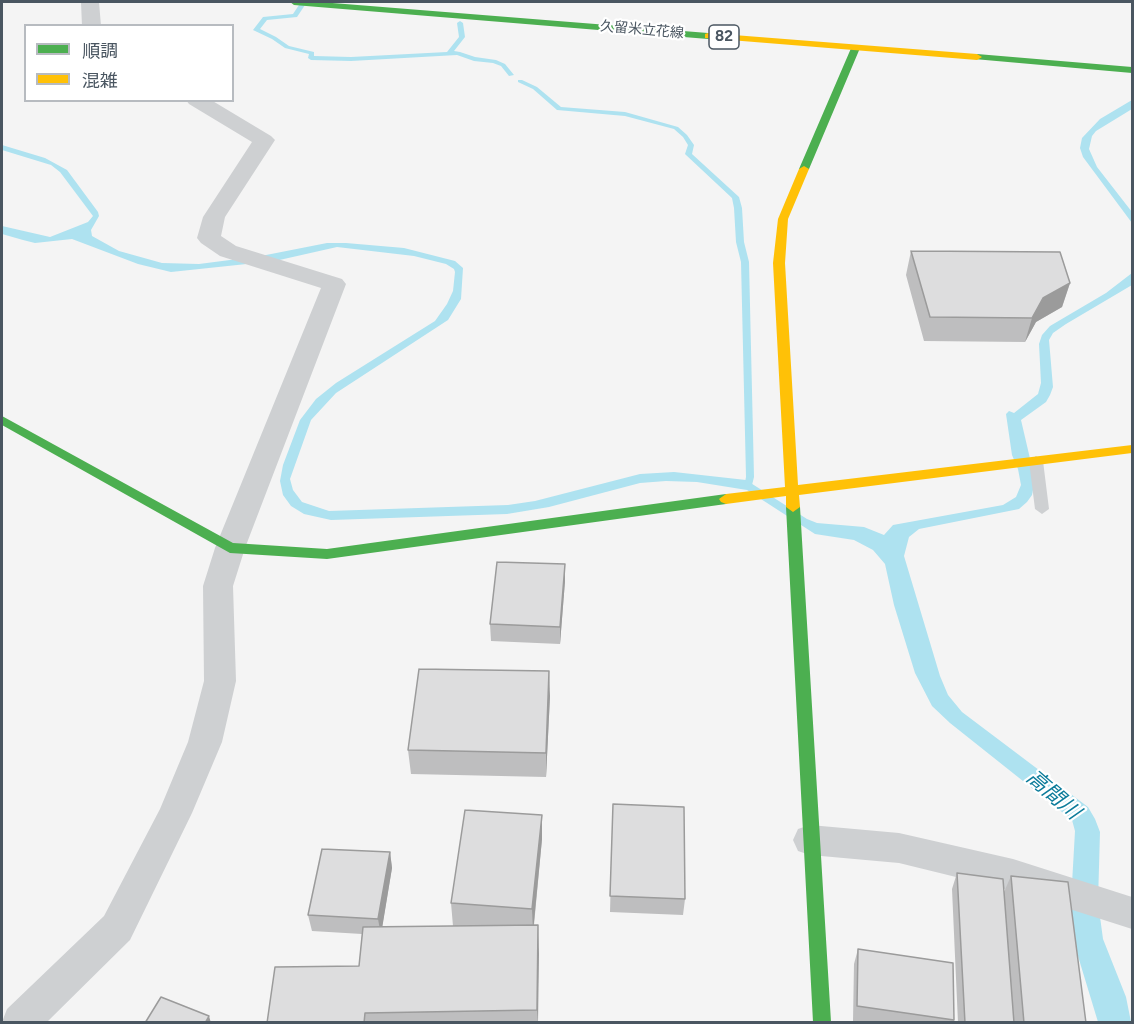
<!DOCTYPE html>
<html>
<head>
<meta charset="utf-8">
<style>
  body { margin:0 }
  #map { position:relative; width:1134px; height:1024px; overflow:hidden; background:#f4f4f4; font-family:Figtree,"Noto Sans JP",sans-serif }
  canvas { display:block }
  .frame { position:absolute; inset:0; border:3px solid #4a5661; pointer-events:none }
  .legend { position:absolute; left:24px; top:24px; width:210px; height:78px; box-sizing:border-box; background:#fff; border:2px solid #b7bbc0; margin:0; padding:8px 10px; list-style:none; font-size:18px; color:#4a5661 }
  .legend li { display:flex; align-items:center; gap:12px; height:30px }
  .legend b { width:30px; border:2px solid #b7bbc0 }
</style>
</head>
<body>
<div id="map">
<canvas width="1134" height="1024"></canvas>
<div class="frame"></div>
<ul class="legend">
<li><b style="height:8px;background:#4caf50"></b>順調</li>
<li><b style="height:8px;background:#ffc107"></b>混雑</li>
</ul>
</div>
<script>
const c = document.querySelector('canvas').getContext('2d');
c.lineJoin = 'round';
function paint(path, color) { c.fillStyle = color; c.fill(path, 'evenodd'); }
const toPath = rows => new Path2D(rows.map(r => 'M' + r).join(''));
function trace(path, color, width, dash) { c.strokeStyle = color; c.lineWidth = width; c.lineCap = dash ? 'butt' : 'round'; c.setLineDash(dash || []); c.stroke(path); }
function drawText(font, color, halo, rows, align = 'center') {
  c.font = font + ' Figtree,"Noto Sans JP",sans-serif'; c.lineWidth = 4.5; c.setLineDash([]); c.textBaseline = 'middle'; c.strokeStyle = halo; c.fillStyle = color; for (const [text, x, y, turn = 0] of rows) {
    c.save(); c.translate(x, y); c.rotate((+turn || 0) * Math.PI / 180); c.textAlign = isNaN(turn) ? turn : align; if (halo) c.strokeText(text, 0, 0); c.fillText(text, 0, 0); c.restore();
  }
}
const water = toPath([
  [1132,100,1132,109,1096,131,1092,136,1089,149,1097,167,1132,212,1132,223,1083,157,1080,148,1082,138,1100,119],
  [2,145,45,158,67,170,98,212,99,216,91,230,92,236,119,251,162,263,199,264,261,256,327,243,346,243,404,248,455,261,463,268,461,299,448,320,336,393,311,420,290,479,293,490,302,502,329,511,508,505,535,501,640,474,674,472,746,480,807,519,817,523,864,527,884,535,893,525,1003,505,1016,497,1021,485,1018,469,1012,455,1006,414,1009,411,1014,413,1038,394,1041,383,1039,344,1042,335,1050,326,1106,293,1132,273,1132,285,1066,324,1053,333,1049,340,1053,387,1050,395,1046,402,1021,420,1035,480,1032,495,1027,502,1019,509,919,529,909,537,904,556,940,676,948,695,962,712,1088,807,1095,819,1100,832,1098,902,1103,939,1126,997,1131,1022,1098,1022,1074,943,1070,919,1075,831,1072,820,950,723,932,706,915,673,894,605,885,564,873,550,854,540,815,534,747,490,697,482,666,481,640,483,549,507,507,514,331,520,304,514,291,506,283,495,280,481,283,465,300,420,316,399,336,383,435,321,447,304,453,291,455,272,454,269,446,264,414,256,337,247,275,261,171,272,138,264,72,239,35,243,23,240,2,234,2,226,50,237,88,222,93,216,60,172,51,165,2,150]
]);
const stream = toPath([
  [301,2,307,2,297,17,267,20,260,29,276,37,289,46,314,52,314,56,351,57,447,52,459,37,457,23,460,21,463,23,465,37,454,51,460,52,475,57,496,60,505,64,514,75,509,76,501,66,493,63,474,61,457,55,351,61,311,60,308,58,309,54,285,48,272,39,253,30,263,17,293,14,301,2],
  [518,80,522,80,537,87,561,107,625,112,678,127,687,135,694,145,692,154,739,197,742,208,744,242,749,262,754,477,751,489,748,490,744,487,746,477,741,262,736,242,734,208,732,198,686,155,685,154,688,145,683,137,674,129,625,116,557,110,533,89,518,82,518,80]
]);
const lane = toPath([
  [1036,456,1043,461,1049,509,1042,514,1035,509,1029,461,1036,456]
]);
const street = toPath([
  [81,2,99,2,101,26,82,26,81,2],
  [186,100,211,100,271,136,275,140,225,217,221,236,236,246,342,279,346,284,245,548,233,586,236,681,222,742,192,813,130,940,47,1022,2,1022,7,1009,104,916,160,809,188,742,204,681,203,586,215,548,321,288,220,256,201,243,197,238,203,217,252,142,189,104,186,100],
  [810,825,899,833,1013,859,1132,897,1132,929,1013,891,899,863,810,855,798,851,793,840,798,829,810,825]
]);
const fast = toPath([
  [290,2,320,2,708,33,713,36,708,39,294,5,290,2],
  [852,46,860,48,809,169,804,172,800,171,799,169,852,46],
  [977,54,1132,67,1132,73,974,59,972,57,977,54],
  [2,416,233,543,327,549,726,494,733,499,726,504,327,559,230,553,2,425,2,416],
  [793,502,800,507,831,1022,813,1022,786,507,793,502]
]);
const slow = toPath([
  [708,33,977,54,982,57,977,60,705,38,705,34,708,33],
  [804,166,809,169,788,219,785,263,798,485,1132,445,1132,453,799,495,800,507,793,512,786,507,786,496,726,504,721,502,719,499,726,494,785,487,773,263,778,219,799,169,804,166]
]);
const wall = toPath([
  [911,251,1070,283,1062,307,1036,322,1025,342,924,341,906,275],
  [565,581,560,644,491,641,490,624],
  [550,696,546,777,411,774,408,750],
  [613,804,685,899,683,915,610,912],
  [542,815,542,839,534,925,538,925,538,1023,267,1023,359,966,362,934,312,931,308,915,390,852,392,868,382,927,453,926,451,903],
  [957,873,1004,892,1011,876,1086,1023,958,1023,952,889],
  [858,949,954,1020,953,1023,865,1023,853,1021,854,964]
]);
const shadedWall = toPath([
  [1070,283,1062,307,1036,322,1025,342,1032,318,1043,298],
  [565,564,565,581,560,644,560,627],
  [549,671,550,696,546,777,546,753],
  [542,815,542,839,533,932,532,909],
  [390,852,392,868,381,935,378,919],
  [538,925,539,954,538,1023,537,1010],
  [209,1016,211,1023,205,1023]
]);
const building = toPath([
  [911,251,1060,252,1070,283,1043,298,1032,318,930,317,911,251],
  [497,562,565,564,560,627,490,624,497,562],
  [419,669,549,671,546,753,408,750,419,669],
  [613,804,684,807,685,899,610,896,613,804],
  [465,810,542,815,532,909,451,903,465,810],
  [322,849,390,852,378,919,308,915,322,849],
  [957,873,1003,879,1014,1023,965,1023,957,873],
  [1011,876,1068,882,1086,1023,1024,1023,1011,876],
  [538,925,537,1010,365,1013,364,1023,267,1023,275,967,359,966,363,927,538,925],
  [858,949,953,963,954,1020,857,1006,858,949],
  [161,997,209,1016,205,1023,145,1023,161,997]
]);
const farStreetnames = [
  ["久留米立花線",642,30,5]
];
const shields = [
  [724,37,30]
];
const shieldNames = [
  ["82",724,37]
];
const nearWaternames = [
  ["高間川",1053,795,41]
];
paint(water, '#aee2f0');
paint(stream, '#aee2f0');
paint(lane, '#ced0d2');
paint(street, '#ced0d2');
paint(fast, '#4caf50');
paint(slow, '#ffc107');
paint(wall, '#bebebf');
paint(shadedWall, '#9b9b9b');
paint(building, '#ddddde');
trace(building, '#9b9b9b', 1.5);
drawText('14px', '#4a5661', '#fff', farStreetnames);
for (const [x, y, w] of shields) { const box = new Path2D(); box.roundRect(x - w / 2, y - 12, w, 24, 4.5); c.fillStyle = '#fff'; c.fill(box); trace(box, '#4a5661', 1.5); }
drawText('bold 15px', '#4a5661', null, shieldNames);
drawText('italic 21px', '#0c7c9b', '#fff', nearWaternames);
</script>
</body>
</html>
